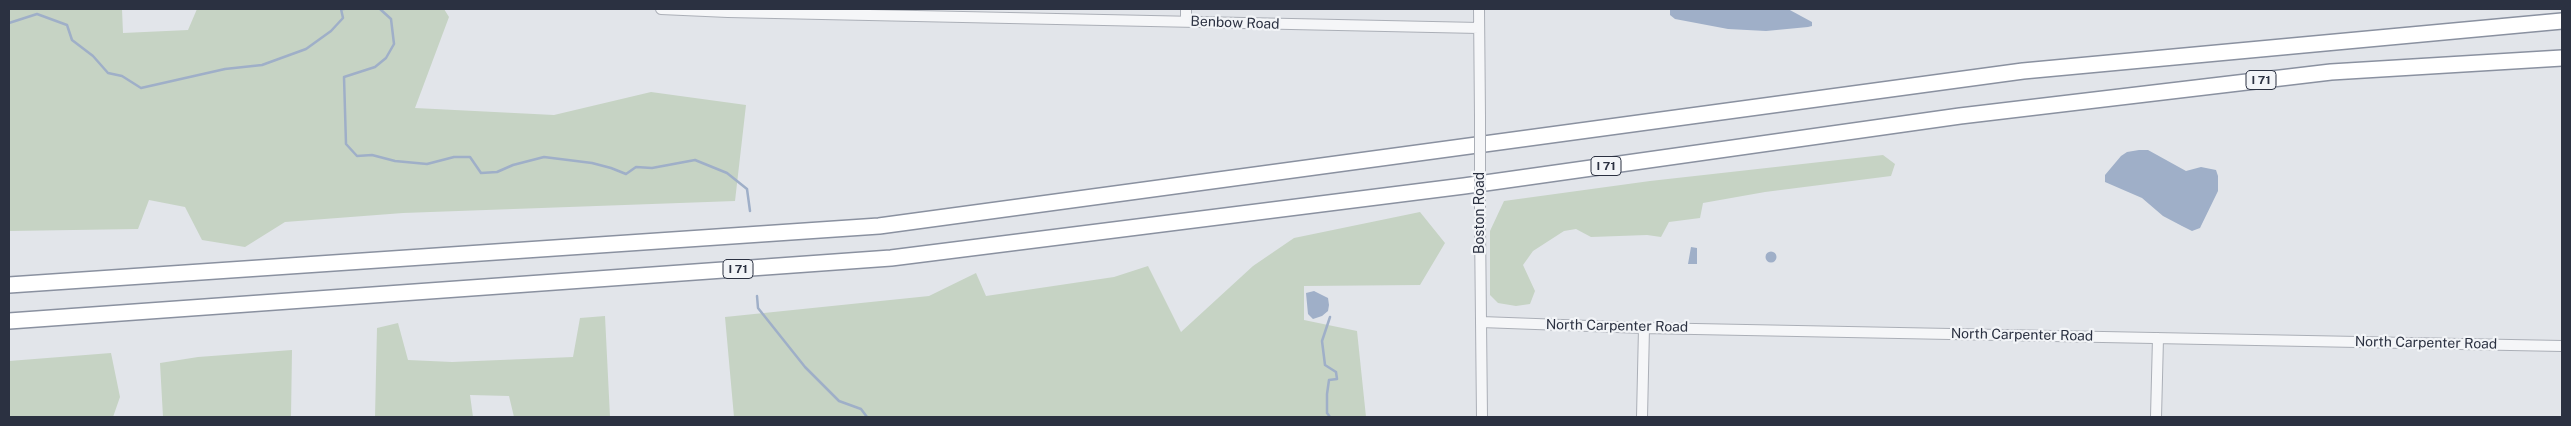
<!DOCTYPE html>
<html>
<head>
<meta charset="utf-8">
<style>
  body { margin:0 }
  #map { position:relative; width:2571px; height:426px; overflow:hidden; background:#e2e5ea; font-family:"Public Sans",sans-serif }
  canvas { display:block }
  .frame { position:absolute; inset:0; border:10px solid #2b3141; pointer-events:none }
</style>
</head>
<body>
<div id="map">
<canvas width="2571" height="426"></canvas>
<div class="frame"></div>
</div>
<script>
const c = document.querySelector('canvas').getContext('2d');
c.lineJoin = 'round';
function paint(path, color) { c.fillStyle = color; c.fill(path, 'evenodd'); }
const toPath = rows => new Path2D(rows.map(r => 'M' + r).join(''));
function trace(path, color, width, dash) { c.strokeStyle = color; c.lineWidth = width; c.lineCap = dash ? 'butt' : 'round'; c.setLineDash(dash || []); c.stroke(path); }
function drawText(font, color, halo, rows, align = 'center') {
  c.font = font + ' "Public Sans",sans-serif'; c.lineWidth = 4.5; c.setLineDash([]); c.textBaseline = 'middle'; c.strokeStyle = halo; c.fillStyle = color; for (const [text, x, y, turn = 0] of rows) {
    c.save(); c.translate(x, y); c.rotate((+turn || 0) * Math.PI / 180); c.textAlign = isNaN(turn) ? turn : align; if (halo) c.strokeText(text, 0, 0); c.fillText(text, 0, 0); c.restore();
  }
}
const green = toPath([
  [9,9,122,9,123,33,188,30,197,9,444,9,449,17,415,108,554,115,651,92,746,105,735,201,403,213,285,222,245,247,202,240,185,207,149,200,138,229,9,231],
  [1883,155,1895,164,1891,176,1765,192,1703,203,1700,218,1669,222,1661,237,1647,235,1591,237,1576,229,1564,231,1533,251,1523,265,1535,291,1530,304,1516,306,1498,303,1490,295,1490,231,1504,201,1650,181],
  [1420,212,1445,243,1420,285,1304,286,1304,320,1357,331,1366,417,734,417,725,317,929,296,976,273,986,296,1114,277,1148,266,1181,332,1253,266,1294,238],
  [605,316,610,417,514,417,509,396,470,395,473,417,375,417,377,328,398,323,408,360,452,362,573,357,580,318],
  [292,350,291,417,163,417,160,363,198,357],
  [111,353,120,397,113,417,9,417,9,361]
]);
const water = toPath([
  [1670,9,1788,9,1812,22,1812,26,1808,27,1766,31,1728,29,1675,19,1670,15],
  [2139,150,2148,150,2186,171,2201,167,2216,170,2218,176,2218,191,2200,228,2192,231,2182,226,2163,216,2142,198,2105,182,2105,175,2121,156,2127,152],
  [1691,247,1697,248,1697,264,1688,264],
  '1765.5 257a5.5 5.5 0 1 1 11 0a5.5 5.5 0 1 1-11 0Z',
  [1314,291,1328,298,1329,305,1328,311,1322,316,1313,319,1308,314,1306,293]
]);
const stream = toPath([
  [380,9,391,19,394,44,386,58,375,67,344,77,346,144,357,156,372,155,395,161,427,164,454,157,470,157,481,173,497,172,513,165,544,157,592,163,611,168,626,174,636,167,652,168,695,160,727,173,747,189,750,211],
  [9,23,37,14,67,25,72,40,93,56,108,73,122,76,141,88,225,69,262,65,306,49,331,31,343,18,341,9,344,9],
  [757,296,758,308,805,367,839,401,861,409,867,417],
  [1330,317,1322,341,1325,365,1336,372,1337,379,1329,380,1327,394,1327,413,1330,417]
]);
const minor = toPath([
  [661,9,728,12,1479,28],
  [1479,9,1480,117],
  [1186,21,1186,9],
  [1480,225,1482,417],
  [1481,322,1644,328,2562,346],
  [1642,417,1644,328],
  [2156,417,2158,338]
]);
const highway = toPath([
  [9,285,879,226,2023,71,2562,21],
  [9,321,891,258,1464,186,1960,116,2331,72,2562,58]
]);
const minorBridge = toPath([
  [1480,117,1480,225]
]);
const shields = [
  [2261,80,30],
  [1606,166,30],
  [738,269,30]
];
const shieldNames = [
  ["I 71",2261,80],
  ["I 71",1606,166],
  ["I 71",738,269]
];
const streetNames = [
  ["Benbow Road",1235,23,2],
  ["Boston Road",1480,213,-90],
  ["North Carpenter Road",1617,326,1],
  ["North Carpenter Road",2022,335,1],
  ["North Carpenter Road",2426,343,1]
];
paint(green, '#c6d3c4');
paint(water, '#9fafc8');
trace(stream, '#9fafc8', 2.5);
trace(minor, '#abafb7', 12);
trace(highway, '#8a91a0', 18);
trace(minor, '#f5f6f8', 10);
trace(highway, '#fff', 15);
trace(minorBridge, '#abafb7', 12, []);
trace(minorBridge, '#f5f6f8', 10);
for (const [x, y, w] of shields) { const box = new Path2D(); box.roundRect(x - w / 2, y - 9.5, w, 19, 4); c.fillStyle = '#f2f4f7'; c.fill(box); trace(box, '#2b3141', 1); }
drawText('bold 12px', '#2b3141', null, shieldNames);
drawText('14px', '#2b3141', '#f2f4f7', streetNames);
</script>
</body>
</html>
